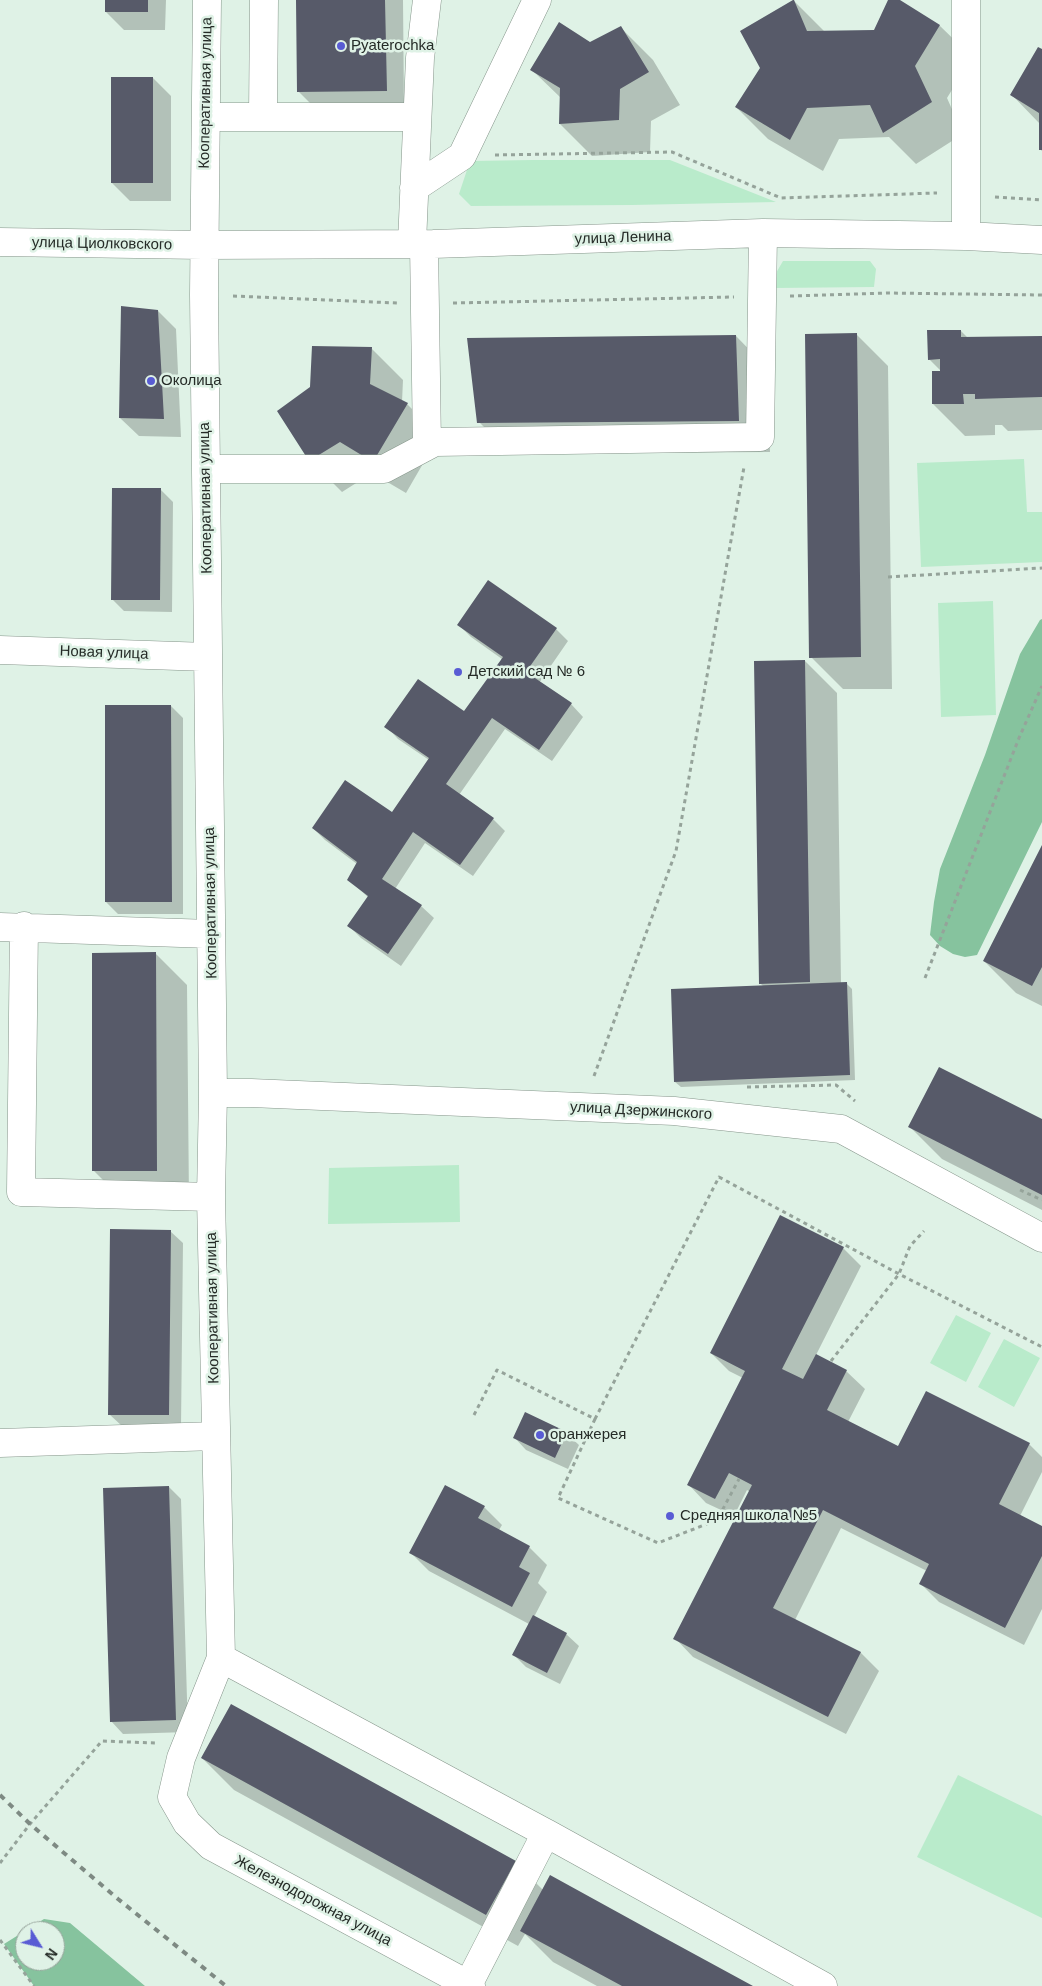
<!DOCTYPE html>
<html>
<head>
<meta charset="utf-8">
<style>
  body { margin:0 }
  #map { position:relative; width:1042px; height:1986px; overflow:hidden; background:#dff2e6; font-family:Arial,sans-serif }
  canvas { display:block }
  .north { position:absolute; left:15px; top:1921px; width:50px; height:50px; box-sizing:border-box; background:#dff2e6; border:1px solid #95a29a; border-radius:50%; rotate:126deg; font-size:14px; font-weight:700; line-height:20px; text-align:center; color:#252b27 }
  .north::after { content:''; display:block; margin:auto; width:18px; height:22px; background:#595cd4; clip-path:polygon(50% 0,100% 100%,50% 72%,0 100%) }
</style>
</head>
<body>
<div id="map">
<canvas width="1042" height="1986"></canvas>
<div class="north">N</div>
</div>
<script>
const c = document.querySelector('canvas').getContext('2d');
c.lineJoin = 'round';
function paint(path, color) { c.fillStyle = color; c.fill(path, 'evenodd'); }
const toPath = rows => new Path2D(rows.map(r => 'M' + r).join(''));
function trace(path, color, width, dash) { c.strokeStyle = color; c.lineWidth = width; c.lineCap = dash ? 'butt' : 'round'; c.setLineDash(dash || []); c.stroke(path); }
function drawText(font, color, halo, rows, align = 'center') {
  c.font = font + ' Arial,sans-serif'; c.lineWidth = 5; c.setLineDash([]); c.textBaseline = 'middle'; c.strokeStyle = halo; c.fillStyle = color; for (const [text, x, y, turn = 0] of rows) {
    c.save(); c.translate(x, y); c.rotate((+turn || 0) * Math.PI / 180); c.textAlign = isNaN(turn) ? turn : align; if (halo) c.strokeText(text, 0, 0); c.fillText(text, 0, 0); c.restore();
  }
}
const green = toPath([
  [532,160,670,160,776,202,632,205,471,206,459,194,470,161],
  [783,261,870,261,876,269,874,287,774,288,776,273],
  [1024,459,1027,512,1042,512,1042,562,921,567,917,463],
  [993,601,996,715,941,717,938,603],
  [459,1165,460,1222,328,1224,329,1168],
  [956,1315,991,1333,966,1382,930,1363],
  [1004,1339,1040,1358,1014,1407,978,1387],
  [958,1775,1042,1816,1042,1918,917,1857]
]);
const forest = toPath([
  [1042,619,1042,822,977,955,965,957,953,954,940,946,930,935,934,902,940,869,985,755,1020,654,1040,620],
  [44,1919,70,1923,145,1986,34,1986,4,1944],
  [25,1931,55,1931,55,1961,25,1961]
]);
const shadow = toPath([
  [106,0,166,0,165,30,124,30,106,12],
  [297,0,403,0,404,109,317,110,299,92],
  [889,0,898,0,940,26,972,57,947,98,963,134,916,164,889,137,839,139,823,171,768,139,736,107,762,68,794,1,825,32,875,31],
  [621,28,653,60,680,105,651,121,650,152,592,156,560,124,561,98,532,70],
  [1042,51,1042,151,1040,149,1040,124,1012,95],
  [153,78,171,96,171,201,130,201,112,183],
  [158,311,176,329,181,437,139,436,120,418],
  [961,331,968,338,1042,337,1042,430,1008,431,1002,425,995,425,995,435,965,436,933,404,942,372,929,359],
  [856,334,888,366,892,689,843,689,811,657],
  [736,336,768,369,770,452,511,454,479,422],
  [371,348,403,380,402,402,407,404,439,436,406,493,372,473,342,492,310,460],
  [160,489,173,502,172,612,124,611,112,599],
  [459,625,556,629,568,641,539,683,571,704,583,717,552,761,505,729,459,795,493,819,505,831,473,876,425,843,395,889,421,906,434,918,401,966,361,938,349,926,369,898,349,880,357,864,325,840,313,828,392,814,429,760,398,739,386,726,465,713,502,659,471,637],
  [805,661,837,693,841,983,846,983,852,989,855,1080,681,1087,675,1082,763,986,760,983],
  [171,706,183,718,183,914,118,914,106,902],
  [1042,847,1042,1006,1016,993,984,961],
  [155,953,187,985,189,1202,125,1202,93,1170],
  [1042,1121,1042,1210,942,1159,910,1127],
  [170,1231,183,1243,181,1427,122,1426,109,1414],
  [843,1248,861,1266,816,1355,846,1371,865,1389,848,1422,899,1447,1029,1444,1042,1457,1042,1472,1020,1516,1042,1527,1042,1609,1024,1645,939,1602,921,1584,927,1571,841,1528,795,1620,861,1653,879,1671,846,1734,693,1657,675,1638,750,1492,747,1490,734,1516,706,1503,688,1484,743,1378,729,1371,711,1353],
  [566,1433,579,1445,568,1469,526,1450,514,1437],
  [169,1487,181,1499,188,1732,123,1734,111,1721],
  [484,1507,502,1525,499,1530,529,1547,547,1565,538,1583,547,1592,534,1617,566,1634,579,1646,560,1684,526,1667,514,1655,529,1624,429,1571,411,1553],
  [202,1758,515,1862,543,1890,751,1986,597,1986,553,1962,525,1934,518,1946,234,1790]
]);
const building = toPath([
  [105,0,148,0,148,12,105,12],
  [296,0,385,0,387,91,297,92],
  [793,0,794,0,807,31,874,30,888,0,900,0,940,25,915,66,932,102,883,133,870,105,807,108,790,140,735,107,760,68,740,31],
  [559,22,590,42,621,26,649,72,620,89,619,120,559,124,560,88,530,70],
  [1038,47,1042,49,1042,150,1039,150,1039,113,1010,95],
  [111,77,153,77,153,183,111,183],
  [121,306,158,310,164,419,119,418],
  [927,330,961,330,961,337,1042,336,1042,397,975,399,975,394,963,394,964,404,932,404,932,371,940,371,940,359,928,360],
  [857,333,861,657,809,658,805,334],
  [736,335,739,421,477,423,467,338],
  [312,346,372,347,370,384,408,403,373,462,340,442,309,461,277,411,310,387],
  [112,488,161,488,160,600,111,600],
  [488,580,557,628,526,672,572,703,539,750,492,718,446,784,494,818,460,865,413,832,382,879,422,905,388,954,347,926,368,896,347,880,357,862,312,828,345,780,392,812,429,758,384,727,418,679,464,711,503,657,457,625],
  [805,660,810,982,759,984,754,661],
  [105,705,171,705,172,902,105,902],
  [1042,845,1042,967,1032,986,983,961],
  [156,952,157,1171,92,1171,92,953],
  [847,982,850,1075,674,1082,671,989],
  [939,1067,1042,1119,1042,1195,908,1127],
  [780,1215,844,1247,782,1369,803,1379,816,1354,847,1370,827,1410,898,1446,926,1391,1030,1443,999,1504,1042,1526,1042,1556,1005,1628,919,1584,929,1564,823,1510,773,1608,861,1652,828,1717,673,1639,752,1485,729,1473,715,1499,687,1485,745,1371,710,1353],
  [110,1229,171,1230,169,1415,108,1415],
  [525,1412,567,1432,555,1458,513,1438],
  [445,1485,485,1506,478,1518,530,1546,519,1567,530,1573,512,1607,409,1553],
  [169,1486,176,1720,110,1722,103,1488],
  [533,1615,567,1633,547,1673,512,1655],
  [231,1704,516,1861,486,1915,201,1758],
  [550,1875,650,1930,753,1986,622,1986,520,1931]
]);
const path = toPath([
  [495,155,672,152,781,198,937,193],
  [995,197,1042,200],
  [233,296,397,303],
  [790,296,887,293,1042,295],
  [453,303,734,297],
  [888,577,1042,568],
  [925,978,1019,738,1042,686],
  [594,1076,676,851,744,467],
  [747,1087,836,1085,855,1101],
  [1020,1190,1042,1200],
  [831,1361,899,1274,910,1246,924,1231],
  [474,1415,497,1370,595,1419,719,1177,899,1274,1042,1347],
  [595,1419,558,1498,658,1543,717,1520,739,1479],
  [0,1863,30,1824,102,1741,155,1743],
  [0,1940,34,1986]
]);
const minor = toPath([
  [207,0,204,295,213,1093,211,1197,221,1658,181,1758,172,1797,187,1823,211,1846,471,1986],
  [966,0,966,236],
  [206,117,417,117],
  [263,117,264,0],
  [414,188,462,156,537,0],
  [0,242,203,245,433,244,763,233,966,236,1042,240],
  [412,243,420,58,427,0],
  [424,244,427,446],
  [206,469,384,469,435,442,760,437,763,233],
  [0,650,208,657],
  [24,926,21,1192,211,1197],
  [0,927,211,934],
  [213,1093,251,1093,674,1111,841,1129,1042,1238],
  [0,1443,215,1436],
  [221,1658,546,1833],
  [468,1985,546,1833,823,1986]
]);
const rail = toPath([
  [0,1795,30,1824,118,1899,226,1986]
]);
const markers = [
  [341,46,5,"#595cd4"],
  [151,381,5,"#595cd4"],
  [458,672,5,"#595cd4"],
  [540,1435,5,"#595cd4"],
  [670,1516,5,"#595cd4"]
];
const poiNames = [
  ["Pyaterochka",351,46],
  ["Околица",161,381],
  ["Детский сад № 6",468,672],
  ["оранжерея",550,1435],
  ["Средняя школа №5",680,1516]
];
const streetNames = [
  ["Кооперативная улица",206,93,-89],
  ["улица Ленина",623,238,-2],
  ["улица Циолковского",102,244,1],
  ["Кооперативная улица",206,498,-91],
  ["Новая улица",104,653,2],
  ["Кооперативная улица",211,903,-91],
  ["улица Дзержинского",641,1111,3],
  ["Кооперативная улица",213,1308,-91],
  ["Железнодорожная улица",313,1901,28]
];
paint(green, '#b9ebcb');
paint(forest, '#86c39e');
paint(shadow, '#0003');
paint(building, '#575a69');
trace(minor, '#85958a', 29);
trace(path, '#95a39a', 3, [4, 4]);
trace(minor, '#fff', 28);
trace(rail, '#7e8a83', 4, [6, 6]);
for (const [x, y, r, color] of markers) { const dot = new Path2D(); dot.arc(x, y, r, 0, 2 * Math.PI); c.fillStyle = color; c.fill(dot); trace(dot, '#dff2e6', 2); }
drawText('15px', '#252b27', '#dff2e6', poiNames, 'left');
drawText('15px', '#252b27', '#dff2e6', streetNames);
</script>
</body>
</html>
